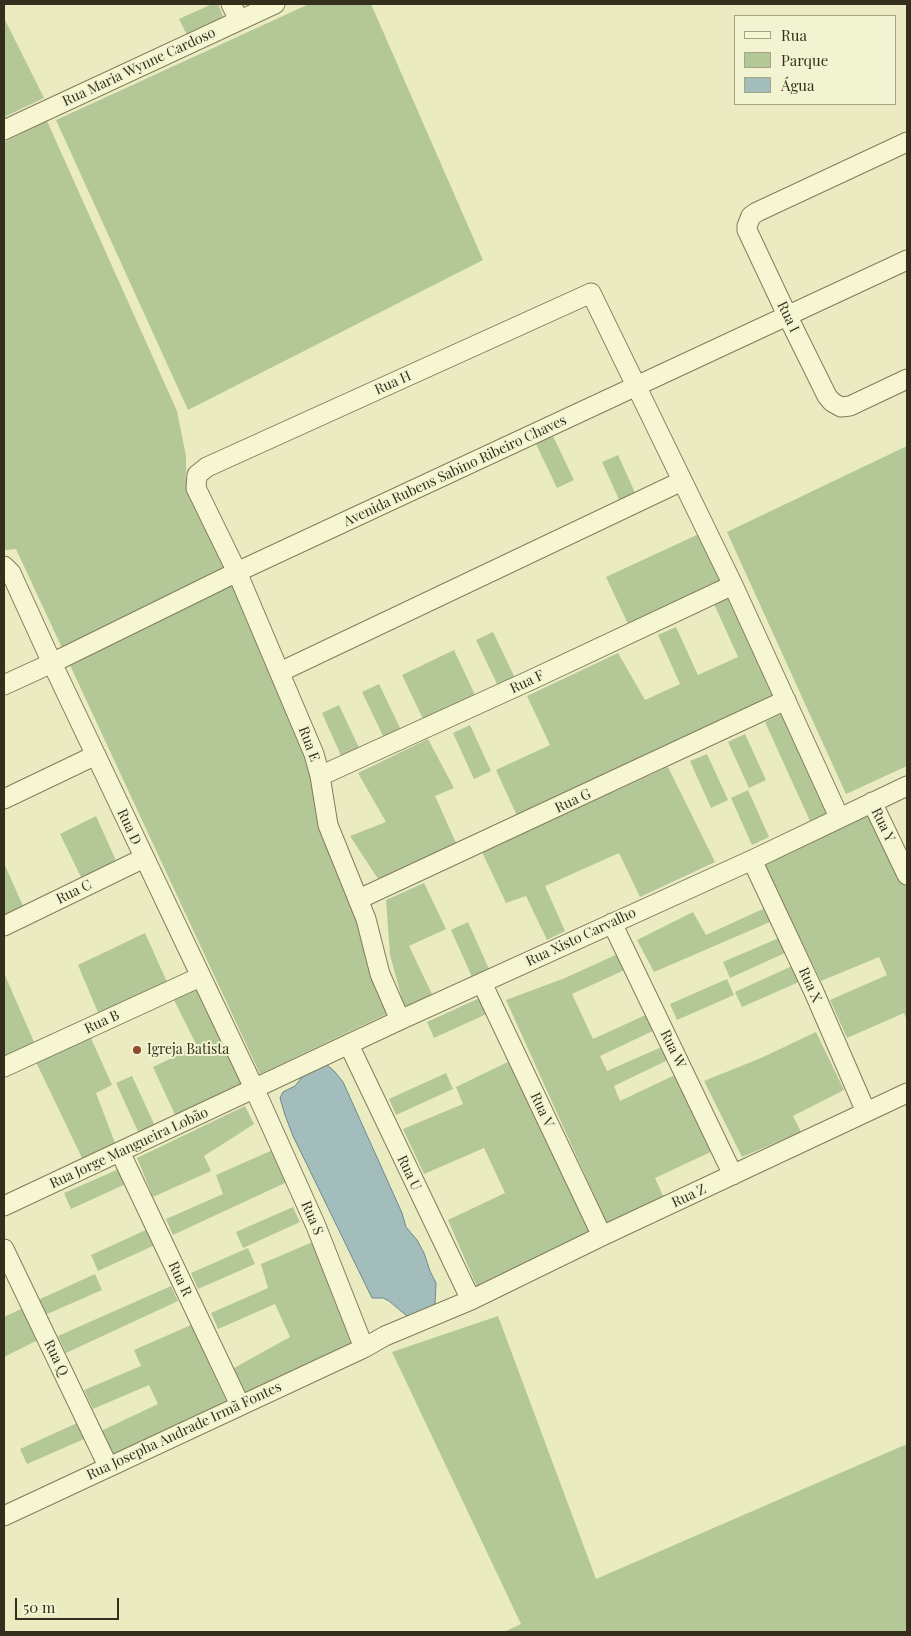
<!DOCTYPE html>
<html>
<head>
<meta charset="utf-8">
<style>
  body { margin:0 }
  #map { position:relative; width:911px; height:1636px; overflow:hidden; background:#ebebc1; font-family:"Playfair Display",serif }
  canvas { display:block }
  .frame { position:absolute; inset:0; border:5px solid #342f1d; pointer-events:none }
  .legend { position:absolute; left:734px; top:15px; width:162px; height:90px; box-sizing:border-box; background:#f2f3d0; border:1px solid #a6a588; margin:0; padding:6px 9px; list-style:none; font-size:15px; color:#342f1d }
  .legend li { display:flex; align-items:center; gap:10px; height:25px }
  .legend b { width:25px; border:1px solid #a6a588 }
  .scale { position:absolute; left:15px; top:1598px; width:104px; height:22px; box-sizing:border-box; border:2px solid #342f1d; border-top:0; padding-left:6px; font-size:15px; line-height:18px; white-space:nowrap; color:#342f1d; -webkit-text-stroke:4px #f2f3d0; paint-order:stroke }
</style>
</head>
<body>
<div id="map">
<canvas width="911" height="1636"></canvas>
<div class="frame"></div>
<ul class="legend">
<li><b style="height:6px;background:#f6f6d3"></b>Rua</li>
<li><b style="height:14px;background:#b3c896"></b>Parque</li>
<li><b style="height:14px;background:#a3bdbd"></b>Água</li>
</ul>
<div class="scale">50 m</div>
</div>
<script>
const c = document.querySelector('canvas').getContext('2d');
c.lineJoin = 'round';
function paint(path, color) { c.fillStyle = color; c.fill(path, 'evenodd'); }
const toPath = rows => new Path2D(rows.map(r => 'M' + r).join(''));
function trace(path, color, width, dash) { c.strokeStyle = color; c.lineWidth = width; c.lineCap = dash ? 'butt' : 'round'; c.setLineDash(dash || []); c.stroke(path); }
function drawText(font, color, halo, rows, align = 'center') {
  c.font = font + ' "Playfair Display",serif'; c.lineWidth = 4; c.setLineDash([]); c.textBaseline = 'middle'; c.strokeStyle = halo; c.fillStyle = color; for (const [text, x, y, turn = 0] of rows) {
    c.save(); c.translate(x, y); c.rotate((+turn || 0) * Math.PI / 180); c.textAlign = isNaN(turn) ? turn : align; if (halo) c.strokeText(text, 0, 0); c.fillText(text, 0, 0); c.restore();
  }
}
const green = toPath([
  [212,4,218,4,224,18,187,35,179,19],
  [309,4,371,4,483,260,188,410,56,120],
  [4,18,44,98,4,117],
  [47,121,177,411,186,456,186,484,226,564,315,763,395,1010,260,1074,16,549,6,550,4,547,4,142],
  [552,434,574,480,557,488,535,442],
  [907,446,907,766,846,794,727,532],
  [618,455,637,497,621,504,602,462],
  [701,533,722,581,628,624,606,577],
  [732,596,778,694,518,818,496,770,550,745,527,696,618,653,645,700,680,684,658,635,676,627,698,675,738,657,714,604],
  [493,632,515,678,498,686,476,640],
  [454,650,476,697,424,721,402,675],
  [379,684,401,730,384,738,362,692],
  [339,705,361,752,343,760,322,713],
  [783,713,829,812,810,821,765,722],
  [470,725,491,771,474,779,453,733],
  [745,734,766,780,749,788,728,742],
  [428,739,454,788,435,796,457,845,380,882,350,836,386,822,358,773],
  [707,754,728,800,711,808,690,761],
  [668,767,715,862,640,897,619,853,545,886,565,931,547,940,526,896,506,903,482,852],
  [748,790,769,837,752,845,731,798],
  [873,812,907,884,907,1021,904,1013,847,1038,830,1000,887,975,879,957,821,981,764,864],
  [96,816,118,865,81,877,60,834],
  [4,863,23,906,4,915],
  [424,883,446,929,409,946,432,994,405,1010,390,955,386,900],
  [765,908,770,922,654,972,637,940,693,912,706,935],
  [468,922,489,969,472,977,451,930],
  [145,933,167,982,99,1015,78,965],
  [781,937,787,952,730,978,723,962],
  [622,952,629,968,572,994,593,1039,650,1013,657,1029,600,1056,607,1071,664,1046,670,1059,614,1086,620,1101,677,1074,715,1150,655,1178,664,1198,608,1226,506,1000,565,978],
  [792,966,799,982,742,1007,735,992],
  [4,973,34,1042,4,1058],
  [727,979,734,995,677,1020,670,1004],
  [198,986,243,1086,177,1119,153,1067,197,1046,173,998],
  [484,996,491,1012,434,1038,427,1022],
  [816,1032,844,1090,793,1116,801,1132,742,1157,704,1081,761,1058],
  [90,1036,112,1085,96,1093,115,1143,82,1158,36,1062],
  [514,1059,592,1232,477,1287,448,1220,505,1193,484,1148,424,1174,403,1129,463,1104,456,1087],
  [446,1073,453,1089,396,1115,389,1099],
  [132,1076,156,1128,140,1136,116,1083],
  [245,1106,254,1124,204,1156,211,1171,153,1197,137,1158],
  [275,1149,287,1182,173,1235,166,1219,223,1194,216,1175],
  [121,1168,128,1183,71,1209,64,1193],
  [293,1207,300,1222,243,1248,236,1232],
  [148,1229,155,1245,98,1271,91,1255],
  [315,1241,351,1344,246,1394,234,1368,290,1337,275,1304,218,1329,211,1313,268,1288,261,1264],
  [248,1248,255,1264,198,1289,191,1273],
  [95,1274,102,1290,45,1315,38,1300],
  [171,1286,178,1301,66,1353,58,1336],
  [23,1308,38,1340,4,1357,4,1317],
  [498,1316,596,1579,907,1444,907,1632,504,1632,521,1624,392,1352],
  [191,1325,227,1403,113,1458,101,1431,158,1404,149,1385,93,1409,84,1390,141,1366,134,1350],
  [77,1423,84,1439,27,1464,20,1449]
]);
const water = toPath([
  [325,1063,335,1072,343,1082,402,1213,406,1227,417,1240,424,1253,430,1271,436,1283,435,1304,414,1318,407,1316,389,1301,383,1298,372,1298,293,1136,285,1115,280,1098,283,1092,295,1086,306,1072,325,1063]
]);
const minor = toPath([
  [231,4,239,20],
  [4,130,275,4],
  [907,142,757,212,751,216,747,226,747,230,787,315,827,396,832,402,841,407,850,406,907,379],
  [4,566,11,573,52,663,255,1090,316,1226,364,1348],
  [280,672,682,481],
  [4,685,52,663,237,572,907,260],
  [320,776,533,679,733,585],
  [4,799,96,755],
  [872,802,907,875],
  [752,860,814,992,866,1112],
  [359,899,786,700],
  [612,923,733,1175],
  [4,926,144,858],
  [482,983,602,1236],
  [400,1020,380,974,366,919,328,825,320,776,314,754,237,572,196,488,197,475,207,467,591,293,733,585,839,817],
  [349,1045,471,1300],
  [4,1067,200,977],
  [120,1152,240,1405],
  [4,1206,400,1020,752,860,907,786],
  [4,1249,108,1466],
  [4,1516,364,1348,385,1336,471,1300,602,1236,907,1093]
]);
const markers = [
  [137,1050,5,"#8e4a2d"]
];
const streetNames = [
  ["Rua Maria Wynne Cardoso",139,67,-25],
  ["Rua I",788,317,64],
  ["Rua H",393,383,-24],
  ["Avenida Rubens Sabino Ribeiro Chaves",455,471,-25],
  ["Rua F",527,682,-25],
  ["Rua E",309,744,69],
  ["Rua G",573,801,-25],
  ["Rua Y",883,825,64],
  ["Rua D",129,827,65],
  ["Rua C",74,892,-26],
  ["Rua Xisto Carvalho",581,937,-25],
  ["Rua X",810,985,66],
  ["Rua B",102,1022,-25],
  ["Rua W",673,1049,64],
  ["Rua V",542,1110,65],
  ["Rua Jorge Mangueira Lobão",129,1148,-25],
  ["Rua U",409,1173,64],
  ["Rua Z",689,1196,-25],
  ["Rua S",312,1218,67],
  ["Rua R",180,1279,65],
  ["Rua Q",56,1358,64],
  ["Rua Josepha Andrade Irmã Fontes",184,1431,-25]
];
const poiNames = [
  ["Igreja Batista",147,1050]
];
paint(green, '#b3c896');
paint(water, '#a3bdbd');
trace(water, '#6b898b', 1);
trace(minor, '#837c5a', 21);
trace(minor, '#f6f6d3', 19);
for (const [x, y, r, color] of markers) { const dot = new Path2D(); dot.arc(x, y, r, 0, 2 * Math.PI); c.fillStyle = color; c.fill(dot); trace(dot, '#f2f3d0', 2); }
drawText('14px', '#342f1d', '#f2f3d0', streetNames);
drawText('14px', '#342f1d', '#f2f3d0', poiNames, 'left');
</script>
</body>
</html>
